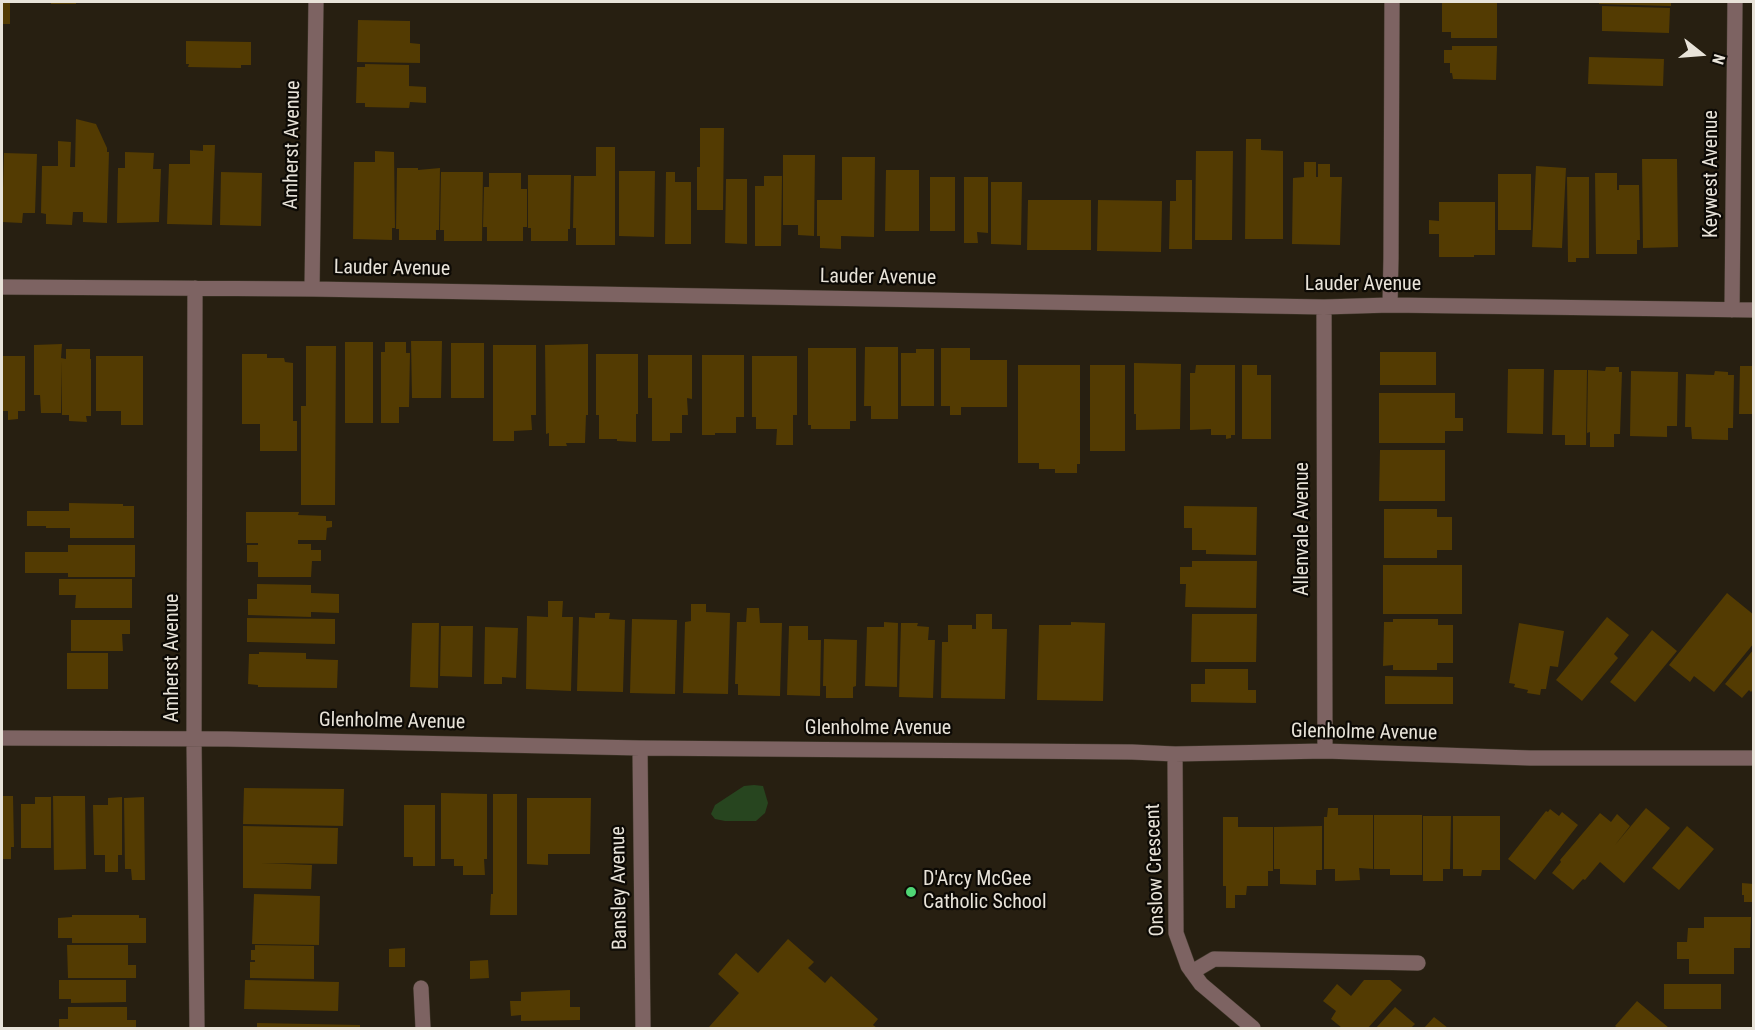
<!DOCTYPE html>
<html>
<head>
<meta charset="utf-8">
<style>
  body { margin:0 }
  #map { position:relative; width:1755px; height:1030px; overflow:hidden; background:#271f11; font-family:"Roboto Condensed",sans-serif }
  canvas { display:block }
  .frame { position:absolute; inset:0; border:3px solid #e8e3d9; pointer-events:none }
  .north { position:absolute; left:1671px; top:24px; width:60px; height:60px; -webkit-text-stroke:4px #0d0a05; paint-order:stroke; rotate:107deg; font-size:16px; font-weight:700; line-height:24px; text-align:center; color:#e8e3d9 }
  .north::after { content:''; display:block; margin:auto; width:21px; height:27px; background:#e8e3d9; clip-path:polygon(50% 0,100% 100%,50% 72%,0 100%) }
</style>
</head>
<body>
<div id="map">
<canvas width="1755" height="1030"></canvas>
<div class="frame"></div>
<div class="north">N</div>
</div>
<script>
const c = document.querySelector('canvas').getContext('2d');
c.lineJoin = 'round';
function paint(path, color) { c.fillStyle = color; c.fill(path, 'evenodd'); }
const toPath = rows => new Path2D(rows.map(r => 'M' + r).join(''));
function trace(path, color, width, dash) { c.strokeStyle = color; c.lineWidth = width; c.lineCap = dash ? 'butt' : 'round'; c.setLineDash(dash || []); c.stroke(path); }
function drawText(font, color, halo, rows, align = 'center') {
  c.font = font + ' "Roboto Condensed",sans-serif'; c.lineWidth = 4.5; c.setLineDash([]); c.textBaseline = 'middle'; c.strokeStyle = halo; c.fillStyle = color; for (const [text, x, y, turn = 0] of rows) {
    c.save(); c.translate(x, y); c.rotate((+turn || 0) * Math.PI / 180); c.textAlign = isNaN(turn) ? turn : align; if (halo) c.strokeText(text, 0, 0); c.fillText(text, 0, 0); c.restore();
  }
}
const green = toPath([
  [754,785,763,786,768,803,765,813,756,821,725,821,715,819,711,814,715,805,744,786]
]);
const building = toPath([
  [2,2,10,2,10,24,2,24],
  [51,2,76,2,76,4,51,4],
  [1442,2,1497,2,1497,38,1451,38,1451,32,1442,32],
  [1599,2,1671,2,1671,6,1599,4],
  [1602,6,1670,8,1669,33,1602,31],
  [358,20,410,21,410,43,420,44,420,63,357,62],
  [186,41,251,42,251,65,241,65,241,68,188,67,189,64,186,64],
  [1452,46,1497,46,1496,80,1453,79,1452,73,1450,73,1450,63,1444,63,1444,50,1452,50],
  [1589,57,1664,59,1663,86,1588,84],
  [365,64,409,65,409,86,426,87,426,103,410,102,409,108,365,107,365,103,356,103,357,67,365,67],
  [76,119,96,124,107,148,107,152,109,152,107,223,83,222,83,212,73,212,72,225,46,224,46,214,41,213,42,166,58,166,58,141,71,142,70,167,75,167],
  [700,128,724,128,723,210,697,210,697,167,700,167],
  [1246,139,1261,139,1261,150,1283,151,1283,239,1245,239],
  [203,145,215,145,212,225,167,224,169,164,190,164,190,150,203,151],
  [596,147,615,147,615,245,576,245,576,228,573,228,574,176,596,176],
  [375,151,394,152,395,228,392,228,392,240,353,239,354,162,375,162],
  [1196,151,1233,151,1232,240,1195,240],
  [125,152,154,153,153,169,161,169,159,222,117,223,118,168,125,168],
  [4,153,37,154,35,213,23,213,22,223,2,222],
  [783,155,815,155,814,236,798,235,798,225,783,225],
  [842,157,875,157,874,237,841,236,841,249,820,248,820,236,817,236,817,200,842,200],
  [1642,159,1677,159,1678,247,1643,248],
  [1304,162,1316,162,1316,177,1318,177,1318,164,1330,164,1330,177,1342,177,1340,245,1292,244,1293,178,1304,177],
  [1536,166,1566,168,1562,248,1532,247],
  [397,168,418,168,418,170,440,168,439,230,436,230,436,240,399,240,399,229,396,229],
  [886,170,919,170,919,231,885,231],
  [619,171,655,171,654,237,619,236],
  [221,172,262,173,261,226,220,225],
  [441,172,483,172,482,241,444,241,444,230,440,230],
  [666,172,675,172,675,182,691,182,691,244,665,244],
  [489,173,521,173,521,189,527,189,527,227,523,227,523,241,487,241,487,227,483,227,484,187,489,187],
  [1595,173,1617,173,1617,190,1619,190,1619,185,1639,185,1640,240,1637,240,1637,254,1596,254],
  [1498,174,1531,174,1531,230,1498,230],
  [528,175,571,175,570,229,568,229,568,241,531,241,531,228,528,228],
  [764,176,782,176,781,246,755,246,755,186,764,186],
  [930,177,955,177,955,231,930,231],
  [964,177,988,177,988,233,977,232,978,243,964,243],
  [1567,177,1589,177,1589,258,1576,258,1576,262,1568,262],
  [726,179,747,179,747,244,725,243],
  [1176,180,1192,180,1192,249,1169,249,1170,201,1176,201],
  [991,182,1022,182,1021,245,991,244],
  [1028,200,1091,200,1091,250,1027,250],
  [1098,200,1162,201,1161,252,1097,251],
  [1439,202,1495,202,1495,255,1474,255,1474,257,1439,257,1439,234,1429,234,1429,220,1439,221],
  [411,341,442,341,441,398,412,398],
  [345,342,373,342,373,423,345,423],
  [385,342,406,342,406,353,410,353,409,407,399,407,399,423,381,423,381,352,385,352],
  [451,343,484,343,484,398,451,398],
  [62,344,61,358,66,359,66,349,90,349,90,359,91,359,91,416,86,416,87,422,69,421,69,415,62,415,62,361,61,413,41,413,40,395,34,395,34,345],
  [588,344,588,415,586,415,585,443,566,443,567,446,549,446,549,433,546,434,545,345],
  [493,345,536,345,536,415,531,415,532,430,514,431,514,441,493,441],
  [306,346,336,346,335,505,301,505,301,406,306,406],
  [865,347,898,347,898,419,871,419,871,406,864,406],
  [808,348,856,348,856,421,850,421,850,429,811,429,811,425,808,425],
  [941,348,970,348,970,360,1007,360,1007,407,961,407,961,415,950,415,950,406,941,406],
  [916,349,934,349,934,406,901,406,901,353,916,353],
  [1380,352,1436,352,1436,385,1380,385],
  [242,354,267,354,267,358,284,358,285,362,293,363,293,421,297,421,297,451,260,451,260,424,242,424],
  [596,354,638,354,638,414,636,414,636,442,617,441,617,439,599,439,599,415,596,415],
  [648,355,692,355,692,399,687,398,688,415,682,415,682,433,670,433,670,441,652,441,652,398,648,398],
  [702,355,744,355,744,417,736,417,736,433,715,433,715,435,702,435],
  [2,356,25,356,25,411,18,411,18,419,8,420,8,411,2,411],
  [96,356,143,356,143,425,121,425,121,411,96,411],
  [752,356,797,356,797,415,793,415,793,445,776,445,777,429,756,429,756,417,752,417],
  [1134,363,1181,364,1180,429,1136,430,1136,414,1134,414],
  [1018,365,1080,365,1080,464,1077,464,1077,473,1055,473,1055,469,1039,469,1039,463,1018,463],
  [1090,365,1125,365,1125,451,1090,451],
  [1196,365,1235,365,1235,435,1231,435,1231,438,1226,439,1226,435,1211,435,1211,429,1190,430,1190,373,1195,373],
  [1242,365,1257,365,1257,375,1271,375,1271,439,1242,439],
  [1740,366,1754,366,1754,414,1739,414],
  [1606,367,1619,367,1619,372,1622,372,1620,434,1614,434,1614,447,1590,447,1590,432,1587,433,1588,370,1605,371],
  [1508,369,1544,369,1543,434,1507,433],
  [1554,370,1587,370,1586,445,1565,445,1565,435,1552,435],
  [1631,371,1678,372,1677,426,1667,426,1667,437,1630,436],
  [1715,371,1728,372,1728,375,1734,375,1733,428,1728,428,1728,440,1692,439,1691,427,1685,427,1686,374,1714,375],
  [1379,393,1455,393,1455,418,1463,418,1463,431,1445,431,1445,443,1379,443],
  [1380,450,1445,450,1445,501,1379,501],
  [69,503,123,504,123,506,134,506,134,538,70,538,70,528,46,528,46,526,27,526,27,511,69,511],
  [1184,506,1257,507,1256,555,1206,554,1206,550,1192,550,1192,528,1184,528],
  [1384,509,1437,509,1437,517,1452,517,1452,550,1437,550,1437,558,1384,558],
  [246,512,299,512,298,515,326,516,326,521,332,521,332,527,327,528,326,540,298,540,298,544,311,544,311,550,321,550,321,561,312,561,311,577,258,577,258,562,247,562,247,545,258,545,258,543,246,543],
  [68,545,135,545,135,577,68,577,68,573,25,573,25,552,68,552],
  [1192,561,1257,561,1256,608,1185,607,1186,584,1180,584,1180,567,1192,567],
  [1383,565,1462,565,1462,614,1383,614],
  [59,579,132,579,132,608,75,608,76,595,59,595],
  [257,584,311,585,311,593,339,594,339,613,311,612,311,617,248,615,248,599,257,599],
  [1727,593,1754,615,1754,643,1714,692,1694,676,1690,682,1669,665],
  [548,601,563,601,562,617,573,617,571,691,526,689,527,616,548,617],
  [691,604,706,604,706,612,730,613,728,694,683,693,685,622,691,621],
  [747,608,759,608,760,623,782,623,780,696,738,695,738,684,735,684,737,622,746,622],
  [595,613,610,613,609,619,625,620,623,692,577,691,579,617,595,618],
  [976,614,992,614,992,629,1007,629,1005,699,941,698,942,642,948,642,948,625,972,625,972,629,976,629],
  [1192,614,1257,614,1256,662,1191,662],
  [1607,617,1629,635,1614,654,1618,658,1582,701,1556,680],
  [247,618,335,619,335,644,247,642],
  [632,619,677,620,675,694,630,693],
  [1393,619,1438,619,1438,625,1453,625,1453,663,1437,663,1437,670,1393,670,1393,665,1383,666,1384,622,1393,622],
  [71,620,130,620,130,634,122,634,123,651,71,651],
  [884,622,898,623,897,687,865,686,867,627,884,627],
  [1071,622,1105,623,1103,701,1037,700,1039,625,1071,625],
  [412,623,439,623,438,688,410,687],
  [901,623,918,623,917,626,929,627,928,640,935,640,933,698,899,697],
  [1519,623,1564,631,1558,667,1550,666,1546,689,1541,689,1540,695,1527,693,1528,690,1514,687,1515,684,1509,683],
  [441,626,473,626,472,677,440,676],
  [789,626,808,626,808,640,821,640,820,696,787,695],
  [485,627,518,628,516,678,502,677,502,684,484,684],
  [1652,630,1677,651,1635,702,1610,682],
  [824,639,857,640,856,686,853,687,853,698,826,698,826,686,823,686],
  [1754,649,1754,688,1751,692,1749,690,1742,698,1725,684],
  [259,652,306,653,306,659,338,660,337,688,258,687,258,685,248,684,249,654,259,654],
  [67,653,108,653,108,689,67,689],
  [1205,669,1248,669,1248,690,1256,690,1256,703,1191,702,1191,684,1205,684],
  [1385,676,1453,677,1453,704,1385,704],
  [244,788,344,789,343,826,243,824],
  [441,793,487,794,487,859,484,859,485,875,463,875,463,866,454,866,454,859,441,859],
  [493,794,517,794,517,915,490,915,491,894,493,894],
  [2,796,13,796,14,847,11,847,11,859,2,859],
  [53,796,85,796,86,869,54,870],
  [35,797,51,797,51,848,21,848,21,804,35,804],
  [122,797,122,855,118,855,118,872,105,872,105,855,94,855,93,805,108,805,108,798],
  [144,797,145,880,132,880,131,869,125,869,124,798],
  [527,798,591,798,590,854,548,854,548,865,527,864],
  [404,805,435,805,435,866,413,866,413,857,404,857],
  [1328,808,1338,808,1338,815,1373,815,1373,869,1359,868,1360,880,1335,881,1335,869,1324,869,1324,817,1327,817],
  [1646,808,1670,828,1624,883,1600,862,1585,880,1583,879,1573,890,1552,873,1561,862,1560,860,1600,813,1611,822,1617,814,1630,826,1615,845],
  [1550,809,1559,816,1562,812,1578,825,1535,880,1508,859,1546,811,1548,812],
  [1374,815,1422,815,1422,875,1390,875,1390,869,1374,869],
  [1423,816,1451,816,1450,869,1443,869,1443,881,1423,881],
  [1453,816,1500,816,1500,870,1482,870,1481,876,1463,876,1463,869,1453,869],
  [1223,817,1238,817,1238,827,1273,827,1273,871,1268,871,1268,886,1247,886,1246,895,1235,895,1235,908,1226,908,1226,886,1223,886],
  [243,826,338,828,337,864,261,863,312,865,311,889,243,888],
  [1322,826,1322,870,1316,870,1316,885,1280,884,1280,869,1274,869,1274,827],
  [1687,826,1714,849,1679,890,1652,868],
  [1742,883,1754,884,1754,902,1744,902,1744,895,1742,895],
  [254,894,320,896,319,945,252,944],
  [72,915,139,915,139,918,146,918,146,943,72,943,72,938,58,938,58,918,72,917],
  [1704,917,1751,917,1750,948,1734,948,1734,974,1689,974,1689,959,1677,959,1677,942,1687,942,1688,928,1704,928],
  [788,939,814,962,808,968,825,983,831,976,878,1019,873,1025,877,1028,712,1028,709,1027,739,993,718,974,736,953,758,973],
  [67,945,128,945,128,965,136,965,136,978,68,978],
  [255,945,314,946,314,979,250,978,250,962,255,962,255,960,251,960,251,950,255,950],
  [405,948,405,967,389,967,389,949],
  [488,960,489,978,470,979,470,961],
  [59,980,126,980,126,1002,71,1003,71,999,59,999],
  [245,980,339,982,338,1011,244,1009],
  [1364,980,1390,980,1402,990,1368,1028,1342,1028,1331,1019,1336,1011,1323,1001,1337,984,1351,996],
  [1664,984,1721,984,1721,1009,1664,1009],
  [570,990,570,1007,580,1007,580,1020,521,1021,521,1015,511,1016,510,1001,521,1001,521,992],
  [1637,1001,1669,1028,1618,1028,1615,1026],
  [68,1007,127,1007,127,1020,136,1020,136,1028,59,1028,59,1019,68,1019],
  [1395,1007,1415,1024,1411,1028,1376,1028],
  [1434,1017,1448,1028,1424,1028],
  [257,1023,360,1025,360,1028,257,1028]
]);
const minor = toPath([
  [2,287,312,289,1324,307,1390,305,1754,310],
  [195,288,194,739,197,1028],
  [312,289,316,2],
  [1390,305,1391,258,1392,2],
  [1324,307,1325,751],
  [1732,310,1735,2],
  [2,738,227,739,640,748,1132,752,1175,754,1325,751,1530,758,1754,758],
  [640,748,643,1028],
  [1175,754,1176,933,1188,966,1201,984,1253,1028],
  [1192,972,1214,959,1418,963],
  [421,988,423,1028]
]);
const markers = [
  [911,892,6,"#4fd675"]
];
const streetNames = [
  ["Amherst Avenue",293,145,-89],
  ["Keywest Avenue",1712,174,-90],
  ["Lauder Avenue",392,269,1],
  ["Lauder Avenue",878,278,1],
  ["Lauder Avenue",1363,285],
  ["Allenvale Avenue",1303,529,-90],
  ["Amherst Avenue",173,658,-90],
  ["Glenholme Avenue",392,722,1],
  ["Glenholme Avenue",878,729],
  ["Glenholme Avenue",1364,733,1],
  ["Onslow Crescent",1156,870,-92],
  ["Bansley Avenue",620,888,-91]
];
const poiNames = [
  ["D'Arcy McGee",923,880],
  ["Catholic School",923,903]
];
paint(green, '#27451f');
paint(building, '#533b02');
trace(minor, '#423a2d', 16);
trace(minor, '#7d6362', 15);
for (const [x, y, r, color] of markers) { const dot = new Path2D(); dot.arc(x, y, r, 0, 2 * Math.PI); c.fillStyle = color; c.fill(dot); trace(dot, '#0d0a05', 2); }
drawText('20px', '#e8e3d9', '#0d0a05', streetNames);
drawText('20px', '#e8e3d9', '#0d0a05', poiNames, 'left');
</script>
</body>
</html>
